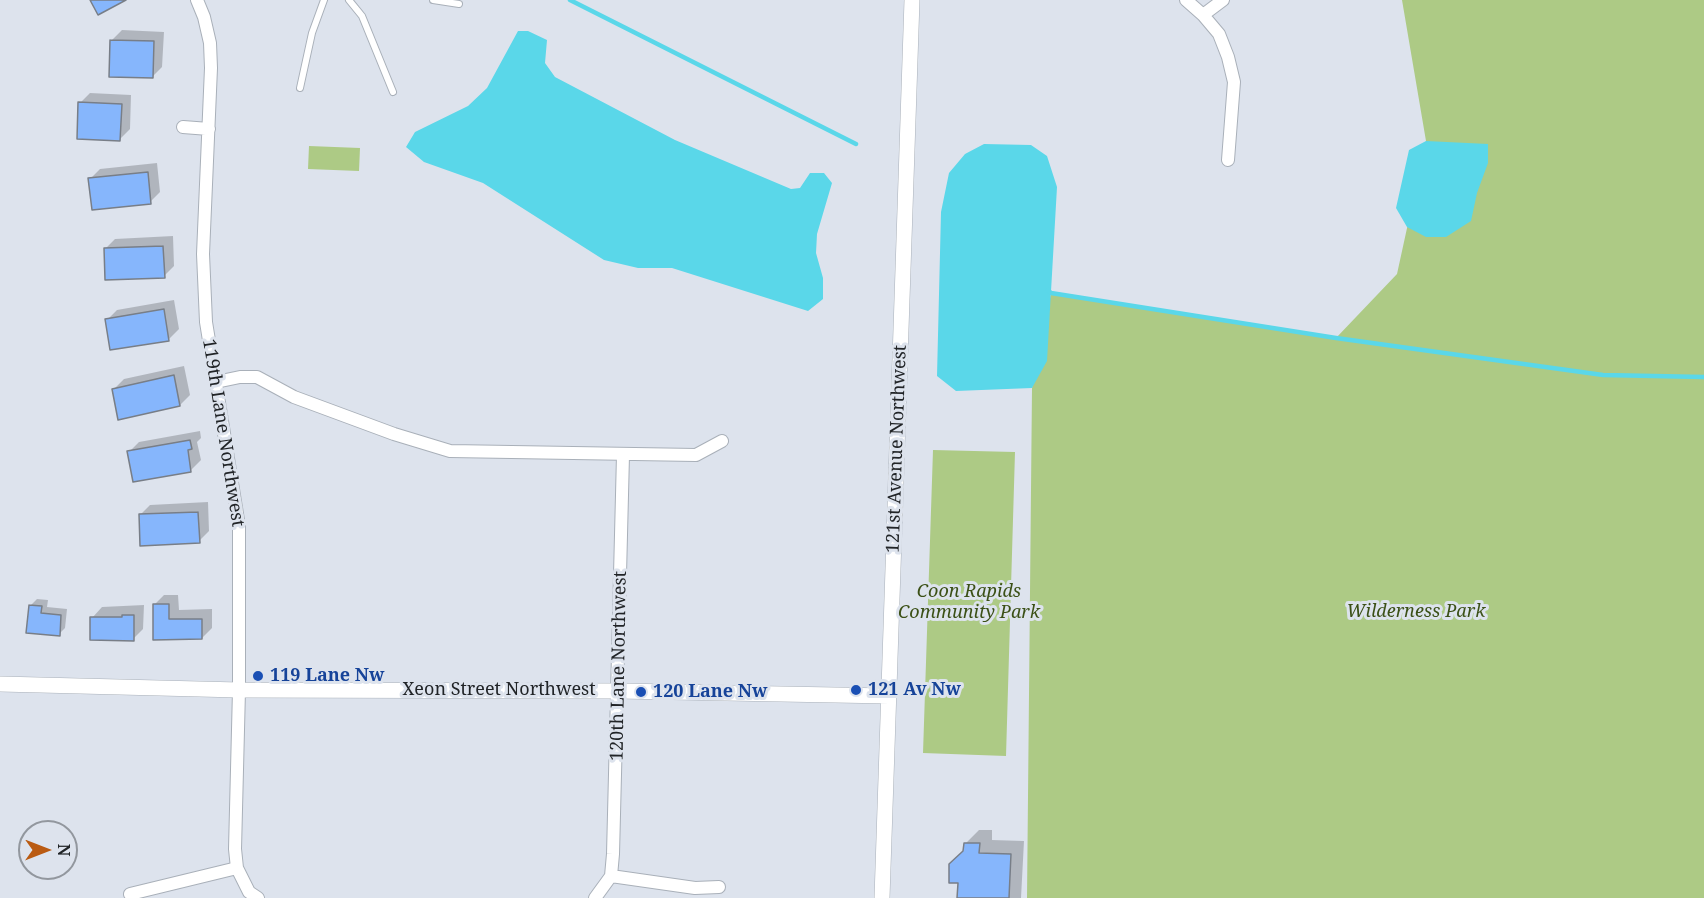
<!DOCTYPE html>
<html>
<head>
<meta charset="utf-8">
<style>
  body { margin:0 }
  #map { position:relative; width:1704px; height:898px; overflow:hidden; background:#dde3ed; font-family:"Noto Serif",serif }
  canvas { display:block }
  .north { position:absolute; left:18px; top:820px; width:60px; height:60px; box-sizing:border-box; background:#dde3ed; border:2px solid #92979e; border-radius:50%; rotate:90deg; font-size:16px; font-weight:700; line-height:24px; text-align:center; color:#212427 }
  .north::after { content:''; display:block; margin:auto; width:21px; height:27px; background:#ba5b12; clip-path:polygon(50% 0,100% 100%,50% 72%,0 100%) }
</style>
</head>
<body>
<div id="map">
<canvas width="1704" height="898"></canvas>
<div class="north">N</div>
</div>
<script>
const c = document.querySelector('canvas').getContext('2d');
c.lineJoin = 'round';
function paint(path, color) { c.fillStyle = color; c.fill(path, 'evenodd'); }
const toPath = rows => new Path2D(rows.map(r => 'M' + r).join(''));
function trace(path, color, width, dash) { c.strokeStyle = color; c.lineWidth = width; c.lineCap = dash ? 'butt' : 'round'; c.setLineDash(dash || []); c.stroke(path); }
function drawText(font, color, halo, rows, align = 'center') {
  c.font = font + ' "Noto Serif",serif'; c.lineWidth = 6; c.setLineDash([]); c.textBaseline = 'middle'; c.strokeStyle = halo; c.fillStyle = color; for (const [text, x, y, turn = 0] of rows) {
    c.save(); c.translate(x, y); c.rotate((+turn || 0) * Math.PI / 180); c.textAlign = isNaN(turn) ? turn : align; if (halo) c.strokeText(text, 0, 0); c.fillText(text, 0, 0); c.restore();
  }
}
const green = toPath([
  [1402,0,1704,0,1704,898,1027,898,1032,388,1051,293,1336,338,1397,274,1426,141],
  [309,146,360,148,359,171,308,169],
  [933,450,1015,452,1006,756,923,753]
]);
const water = toPath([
  [518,31,528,31,547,40,545,63,555,77,675,140,791,189,800,188,810,173,824,173,832,183,817,234,816,253,823,278,823,299,808,311,672,268,638,268,604,260,483,183,424,162,406,147,415,132,468,106,487,88],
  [1426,141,1488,144,1488,163,1477,193,1471,221,1446,237,1426,237,1407,227,1396,208,1409,150],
  [984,144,1031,145,1047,156,1057,187,1047,361,1032,388,956,391,937,376,941,212,949,173,965,154]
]);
const shadow = toPath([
  [122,30,164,32,162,67,152,77,112,40],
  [90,93,131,95,130,129,120,139,80,103],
  [157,163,160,192,150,202,90,179,100,169],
  [173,236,174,266,164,276,105,249,115,239],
  [174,300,179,329,169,339,112,349,107,320,117,310],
  [184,366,190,395,180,405,114,389,124,379],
  [200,431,201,438,197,442,201,460,191,470,129,452,139,442],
  [208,502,209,531,199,541,140,515,150,505],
  [164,595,178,595,179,610,212,609,212,628,202,638,154,638,154,605],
  [37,599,48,600,47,607,67,609,65,628,59,634,30,606],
  [144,605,143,629,133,639,92,618,102,607],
  [979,830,992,830,992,840,1024,841,1021,898,959,898,965,844]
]);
const stream = toPath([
  [570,0,856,144],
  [1048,290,1051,293,1336,338,1603,375,1704,377]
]);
const building = toPath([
  [90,0,126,0,98,15,90,0],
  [110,40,154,41,153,78,109,77,110,40],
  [78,102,122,104,120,141,77,139,78,102],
  [148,172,151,204,92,210,88,178,148,172],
  [163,246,165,278,105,280,104,248,163,246],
  [164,309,169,341,110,350,105,319,164,309],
  [174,375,180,406,118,420,112,389,174,375],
  [190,440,192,449,188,450,191,472,133,482,127,451,190,440],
  [198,512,200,543,140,546,139,514,198,512],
  [153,604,169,604,169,619,202,619,202,639,153,640,153,604],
  [29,605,42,606,41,613,61,615,60,636,26,633,29,605],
  [122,615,134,615,134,641,90,640,90,617,122,617,122,615],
  [964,843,980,843,979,853,1011,854,1009,898,957,898,958,883,949,883,949,864,963,851,964,843]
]);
const service = toPath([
  [349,0,362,16,393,92],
  [433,0,459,4],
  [300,88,312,33,324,0]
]);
const minor = toPath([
  [197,0,204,17,210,43,211,68,203,254,206,322,239,526,239,690,235,849,237,868],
  [1186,0,1203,15,1219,34,1228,57,1234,82,1228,160],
  [1203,15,1223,0],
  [183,127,209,129],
  [216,382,240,377,257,377,294,397,394,434,450,451,696,455,722,441],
  [611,876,695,888,719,887],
  [130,894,237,868,249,892,258,898],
  [595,898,611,876,613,854,623,455]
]);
const tertiary = toPath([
  [0,684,239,690,619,691,889,696],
  [882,898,912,0]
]);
const markers = [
  [258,676,6,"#1a4fb4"],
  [856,690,6,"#1a4fb4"],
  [641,692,6,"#1a4fb4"]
];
const streetNames = [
  ["119th Lane Northwest",223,433,81],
  ["121st Avenue Northwest",897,449,-88],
  ["120th Lane Northwest",619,666,-89],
  ["Xeon Street Northwest",499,690]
];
const parkNames = [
  ["Coon Rapids",969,592],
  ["Community Park",969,613],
  ["Wilderness Park",1416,612]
];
const transitNames = [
  ["119 Lane Nw",270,676],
  ["121 Av Nw",868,690],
  ["120 Lane Nw",653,692]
];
paint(green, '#adca85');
paint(water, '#5ad7e9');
paint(shadow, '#0003');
trace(stream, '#5ad7e9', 4.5);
paint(building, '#86b6fc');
trace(building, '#787e87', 1.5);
trace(service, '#a9b0b9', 8);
trace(minor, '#a9b0b9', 14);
trace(tertiary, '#a9b0b9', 16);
trace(service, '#fff', 6);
trace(minor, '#fff', 12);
trace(tertiary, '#fff', 15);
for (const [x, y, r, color] of markers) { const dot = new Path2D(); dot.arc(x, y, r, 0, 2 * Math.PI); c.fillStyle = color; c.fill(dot); trace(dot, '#dde3ed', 2); }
drawText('18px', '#212427', '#dde3ed', streetNames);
drawText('italic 18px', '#3b5016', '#dde3ed', parkNames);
drawText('bold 18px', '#164399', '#dde3ed', transitNames, 'left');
</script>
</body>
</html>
